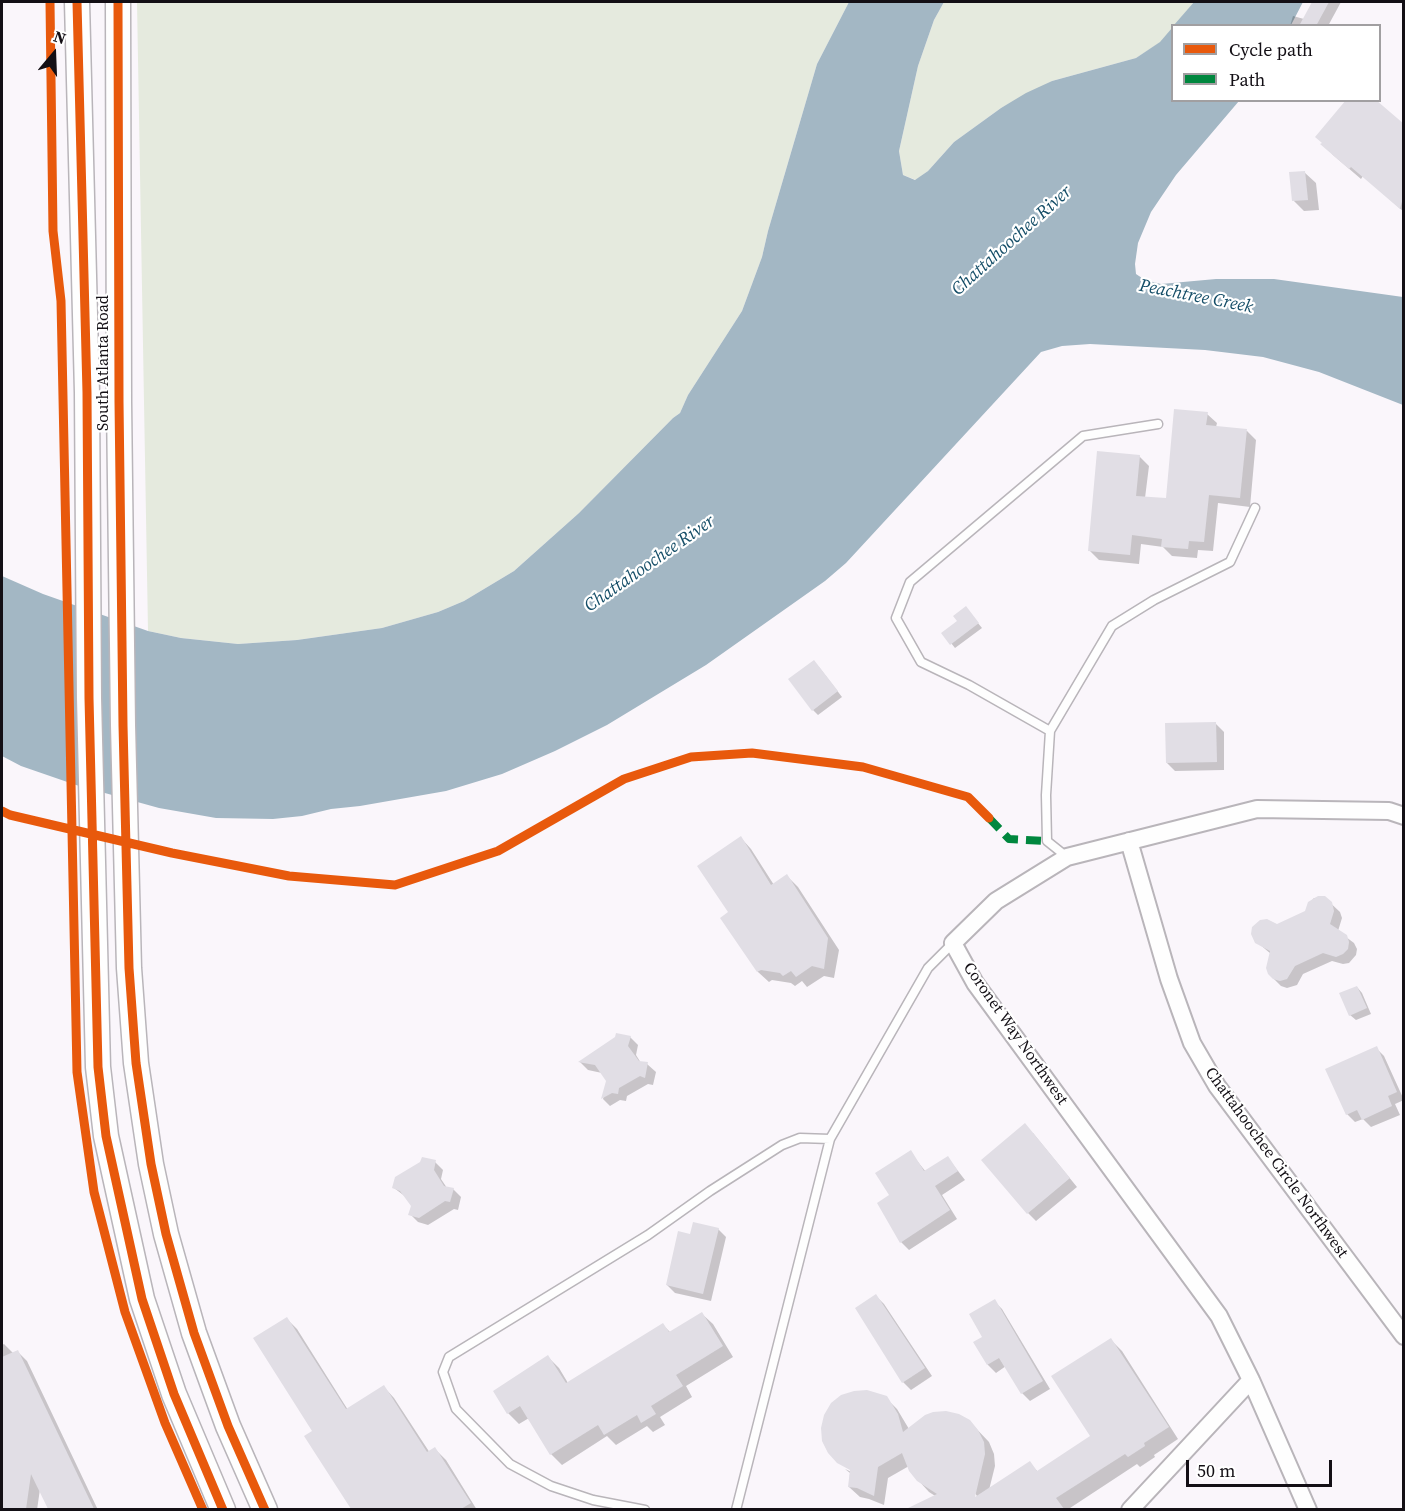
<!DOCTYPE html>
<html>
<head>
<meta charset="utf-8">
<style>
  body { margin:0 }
  #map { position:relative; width:1405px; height:1511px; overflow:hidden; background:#faf6fb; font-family:"Source Serif 4",serif }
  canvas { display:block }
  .frame { position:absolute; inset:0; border:3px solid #130f15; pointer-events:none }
  .legend { position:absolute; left:1171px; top:24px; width:210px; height:78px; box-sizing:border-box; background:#fff; border:2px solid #a19fa1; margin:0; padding:8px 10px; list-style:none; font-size:18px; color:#130f15 }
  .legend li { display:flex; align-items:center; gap:12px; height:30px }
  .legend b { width:30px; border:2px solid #a19fa1 }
  .north { position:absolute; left:24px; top:24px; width:60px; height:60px; -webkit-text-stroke:4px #fff; paint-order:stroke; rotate:19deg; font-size:16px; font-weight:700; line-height:24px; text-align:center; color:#130f15 }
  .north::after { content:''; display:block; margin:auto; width:21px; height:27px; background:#130f15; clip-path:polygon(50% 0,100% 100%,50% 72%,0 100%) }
  .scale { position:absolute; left:1186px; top:1460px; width:146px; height:27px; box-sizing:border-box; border:3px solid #130f15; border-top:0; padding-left:8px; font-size:18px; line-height:21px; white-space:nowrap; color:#130f15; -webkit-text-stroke:4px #fff; paint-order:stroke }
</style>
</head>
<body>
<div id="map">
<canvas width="1405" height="1511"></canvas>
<div class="frame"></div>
<ul class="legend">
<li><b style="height:8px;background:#e8590c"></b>Cycle path</li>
<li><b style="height:8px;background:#00873e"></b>Path</li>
</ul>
<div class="north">N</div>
<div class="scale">50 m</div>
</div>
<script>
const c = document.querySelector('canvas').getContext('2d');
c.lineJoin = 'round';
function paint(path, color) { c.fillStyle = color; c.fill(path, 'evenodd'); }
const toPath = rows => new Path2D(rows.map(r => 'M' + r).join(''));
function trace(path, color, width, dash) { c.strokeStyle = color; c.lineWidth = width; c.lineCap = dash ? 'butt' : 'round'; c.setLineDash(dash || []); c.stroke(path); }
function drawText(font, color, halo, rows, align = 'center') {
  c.font = font + ' "Source Serif 4",serif'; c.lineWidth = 4.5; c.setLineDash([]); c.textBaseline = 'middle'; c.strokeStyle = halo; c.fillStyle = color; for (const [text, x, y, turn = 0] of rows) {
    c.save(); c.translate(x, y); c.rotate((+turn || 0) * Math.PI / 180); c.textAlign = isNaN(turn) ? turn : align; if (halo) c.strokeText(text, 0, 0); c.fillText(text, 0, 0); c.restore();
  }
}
const green = toPath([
  [137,2,849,2,817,64,768,231,762,257,742,311,688,395,680,413,673,418,579,513,514,571,464,601,438,612,382,628,297,640,238,644,181,638,148,631],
  [944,2,1194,2,1161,42,1136,58,1052,81,1001,108,954,142,928,171,916,180,903,175,899,151,918,66,934,20]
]);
const water = toPath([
  [849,2,944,2,934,20,918,66,899,151,903,175,915,180,928,171,954,142,1001,108,1026,93,1052,81,1136,58,1160,42,1172,28,1172,100,1239,101,1176,175,1151,212,1138,243,1135,264,1136,274,1145,280,1161,284,1216,279,1274,279,1403,297,1403,405,1319,372,1263,357,1205,350,1090,344,1062,346,1041,352,846,563,825,581,706,665,607,725,555,751,502,774,446,791,360,806,331,809,302,816,273,819,216,818,159,808,76,785,21,766,2,756,2,576,43,594,148,631,181,638,238,644,297,640,382,628,438,612,464,601,514,571,579,513,673,418,680,413,688,395,742,311,762,257,768,231,817,64],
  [1194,2,1303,2,1291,25,1174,25]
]);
const shadow = toPath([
  [1314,2,1341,2,1328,26,1290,26,1293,16,1304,19],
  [1404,126,1404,212,1363,176,1361,179,1333,155,1323,143],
  [1304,172,1316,183,1319,210,1304,211,1293,200],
  [1207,414,1217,423,1216,427,1247,431,1256,440,1250,507,1218,503,1213,551,1198,550,1197,558,1172,556,1163,547,1141,544,1139,564,1099,560,1089,550,1139,456,1149,466,1145,498,1167,500],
  [969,612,982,628,955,648,943,633],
  [819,667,842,697,818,715,813,710],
  [1216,724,1224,732,1224,770,1175,771,1167,763],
  [741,838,751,849,774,885,787,876,798,887,839,950,834,978,824,976,807,987,802,981,795,986,791,983,772,980,769,982,758,972,730,912],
  [1324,897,1340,912,1342,918,1338,931,1354,943,1357,949,1356,955,1349,963,1343,964,1332,961,1303,974,1297,985,1287,988,1281,986,1272,977,1271,954,1258,943,1277,925,1307,912,1309,903,1314,898],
  [1357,987,1362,993,1371,1014,1356,1020,1350,1015],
  [630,1037,638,1045,636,1055,641,1063,647,1064,656,1072,653,1085,648,1084,627,1096,626,1101,620,1100,610,1106,603,1099,608,1081,602,1073,588,1070,580,1062,616,1038],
  [1376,1048,1384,1056,1404,1100,1395,1104,1400,1115,1371,1127,1363,1119,1355,1122,1347,1114],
  [1033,1133,1077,1187,1036,1221,1028,1213],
  [910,1152,926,1172,948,1158,965,1180,942,1195,957,1219,909,1250,901,1242,891,1195],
  [435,1162,443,1170,441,1179,447,1188,453,1189,461,1197,458,1210,454,1209,428,1225,418,1222,410,1214,412,1206,406,1197,394,1188],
  [718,1229,726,1237,711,1301,675,1293,667,1285],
  [876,1296,884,1304,932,1376,911,1390,903,1382],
  [994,1301,1002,1309,1050,1389,1030,1401,1022,1393,1006,1366,996,1373,988,1365,975,1342,984,1337],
  [702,1314,713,1324,733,1357,686,1386,692,1397,660,1417,665,1425,653,1432,647,1426,616,1445,607,1436,562,1465,551,1454,529,1418,519,1424,508,1413,548,1357,559,1368,568,1383,663,1325,671,1333],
  [287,1319,297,1329,348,1410,384,1387,394,1398,430,1453,435,1449,446,1460,477,1510,353,1510,306,1437,314,1431],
  [1111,1340,1122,1351,1178,1439,1154,1455,1155,1457,1140,1467,1137,1464,1067,1510,986,1510,942,1442,929,1450,957,1510,929,1492,918,1480,909,1466,888,1478,884,1505,869,1499,860,1497,849,1487,850,1473,845,1469,856,1474,886,1398,897,1409,909,1429,969,1421,989,1442,994,1454,995,1466,989,1490,1030,1463,1038,1472,1092,1437],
  [4,1344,13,1353,17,1351,27,1361,98,1510,50,1510,40,1489,37,1510,2,1510,2,1419,6,1417,2,1408,2,1345]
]);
const building = toPath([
  [1312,2,1329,2,1316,26,1299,26],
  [1346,100,1376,100,1404,124,1404,194,1400,209,1351,167,1349,169,1320,144,1322,143,1315,137],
  [1305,171,1308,200,1292,201,1289,172],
  [1174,409,1208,412,1206,425,1247,429,1240,498,1209,495,1204,542,1189,541,1188,549,1161,547,1162,539,1132,535,1130,555,1088,551,1097,451,1140,455,1136,496,1166,498],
  [966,606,979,623,950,645,941,633,957,621,953,616],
  [814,660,838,691,812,711,788,679],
  [1216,722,1217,762,1166,763,1165,723],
  [741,836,771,885,787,874,828,938,824,969,812,966,796,977,791,971,783,976,780,973,761,970,757,972,720,918,728,912,697,866],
  [1318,896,1325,896,1332,902,1334,911,1330,924,1347,935,1349,942,1348,949,1343,954,1336,957,1323,953,1295,966,1287,979,1280,981,1273,979,1268,974,1266,968,1270,951,1255,943,1251,934,1252,927,1260,920,1267,919,1277,924,1305,911,1308,902],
  [1357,986,1367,1008,1349,1016,1339,993],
  [616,1033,631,1036,628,1046,639,1061,648,1062,645,1078,640,1076,619,1088,618,1094,612,1093,601,1099,606,1081,595,1065,578,1062,615,1037],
  [1377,1046,1397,1092,1388,1096,1392,1106,1362,1120,1357,1110,1346,1115,1325,1069],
  [1025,1123,1070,1178,1027,1214,981,1160],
  [911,1150,924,1171,948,1156,958,1171,935,1186,950,1210,900,1243,877,1203,889,1195,875,1173],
  [422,1157,436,1160,434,1170,444,1186,454,1188,450,1202,445,1201,419,1218,408,1215,411,1206,400,1191,392,1188,395,1177,420,1162],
  [693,1222,719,1228,703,1294,666,1285,678,1231,690,1234],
  [876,1294,925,1368,902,1383,855,1308],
  [995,1299,1043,1381,1021,1394,999,1358,987,1365,973,1342,982,1337,969,1314],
  [702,1312,723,1346,676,1375,683,1386,651,1406,656,1414,641,1423,637,1415,604,1435,598,1425,550,1455,520,1406,507,1414,493,1391,548,1355,566,1383,663,1323,669,1332],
  [287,1317,346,1409,384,1385,427,1452,435,1447,471,1503,461,1509,351,1509,304,1436,312,1431,253,1338],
  [1111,1338,1169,1427,1144,1443,1145,1446,1128,1457,1125,1454,1056,1498,1064,1509,906,1509,937,1494,917,1481,909,1471,902,1453,878,1467,874,1496,857,1488,848,1487,850,1470,837,1463,828,1453,822,1441,821,1428,824,1415,831,1403,841,1395,854,1391,867,1390,887,1396,898,1414,903,1432,925,1415,933,1412,946,1411,959,1414,970,1420,978,1430,984,1442,985,1454,975,1497,1030,1461,1037,1471,1090,1436,1051,1376],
  [18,1350,94,1509,48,1509,31,1474,26,1509,2,1509,2,1357]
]);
const lane = toPath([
  [1050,731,969,685,921,662,896,618,910,582,1083,436,1158,424],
  [1067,857,1047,841,1046,795,1050,731,1112,626,1154,600,1230,562,1255,508],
  [645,1510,593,1500,551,1486,510,1464,456,1409,443,1372,449,1357,648,1235,710,1191,782,1145,800,1138,830,1139],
  [736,1510,830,1139,928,968,953,943]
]);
const street = toPath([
  [1129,841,1169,979,1192,1043,1217,1086,1404,1336],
  [1130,1510,1251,1380],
  [1308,1510,1251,1380,1219,1316,975,983,953,943,996,901,1067,857,1257,809,1389,811,1404,816]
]);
const secondary = toPath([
  [77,2,87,393,89,698,98,1067,106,1136,142,1299,174,1394,223,1510],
  [118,2,119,401,123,725,129,968,136,1063,151,1164,166,1234,194,1333,228,1426,265,1510]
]);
const quiet = toPath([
  [989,818,1009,839,1047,841]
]);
const cycleway = toPath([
  [50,2,53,231,61,301,77,1072,94,1192,125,1312,165,1423,203,1510],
  [77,2,87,393,89,698,98,1067,106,1136,142,1299,174,1394,223,1510],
  [118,2,119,401,123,725,129,968,136,1063,151,1164,166,1234,194,1333,228,1426,265,1510],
  [2,811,10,815,172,853,289,876,395,885,498,851,624,779,691,757,752,753,863,767,968,797,989,818]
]);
const streetNames = [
  ["South Atlanta Road",104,363,-90],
  ["Coronet Way Northwest",1015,1034,55],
  ["Chattahoochee Circle Northwest",1276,1163,54]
];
const waterNames = [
  ["Chattahoochee River",1012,241,-42],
  ["Peachtree Creek",1196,297,11],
  ["Chattahoochee River",650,564,-35]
];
paint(green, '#e5eade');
paint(water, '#a3b7c4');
paint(shadow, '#0003');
paint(building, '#e1dee5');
trace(lane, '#b9b5ba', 11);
trace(street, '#b9b5ba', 20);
trace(secondary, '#b9b5ba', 27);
trace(lane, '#fefefe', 8);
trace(street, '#fefefe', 16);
trace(secondary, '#fefefe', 24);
trace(quiet, '#00873e', 8, [15, 8]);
trace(cycleway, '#e8590c', 9);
drawText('16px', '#130f15', '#fff', streetNames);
drawText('italic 18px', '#144d67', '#fff', waterNames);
</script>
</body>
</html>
